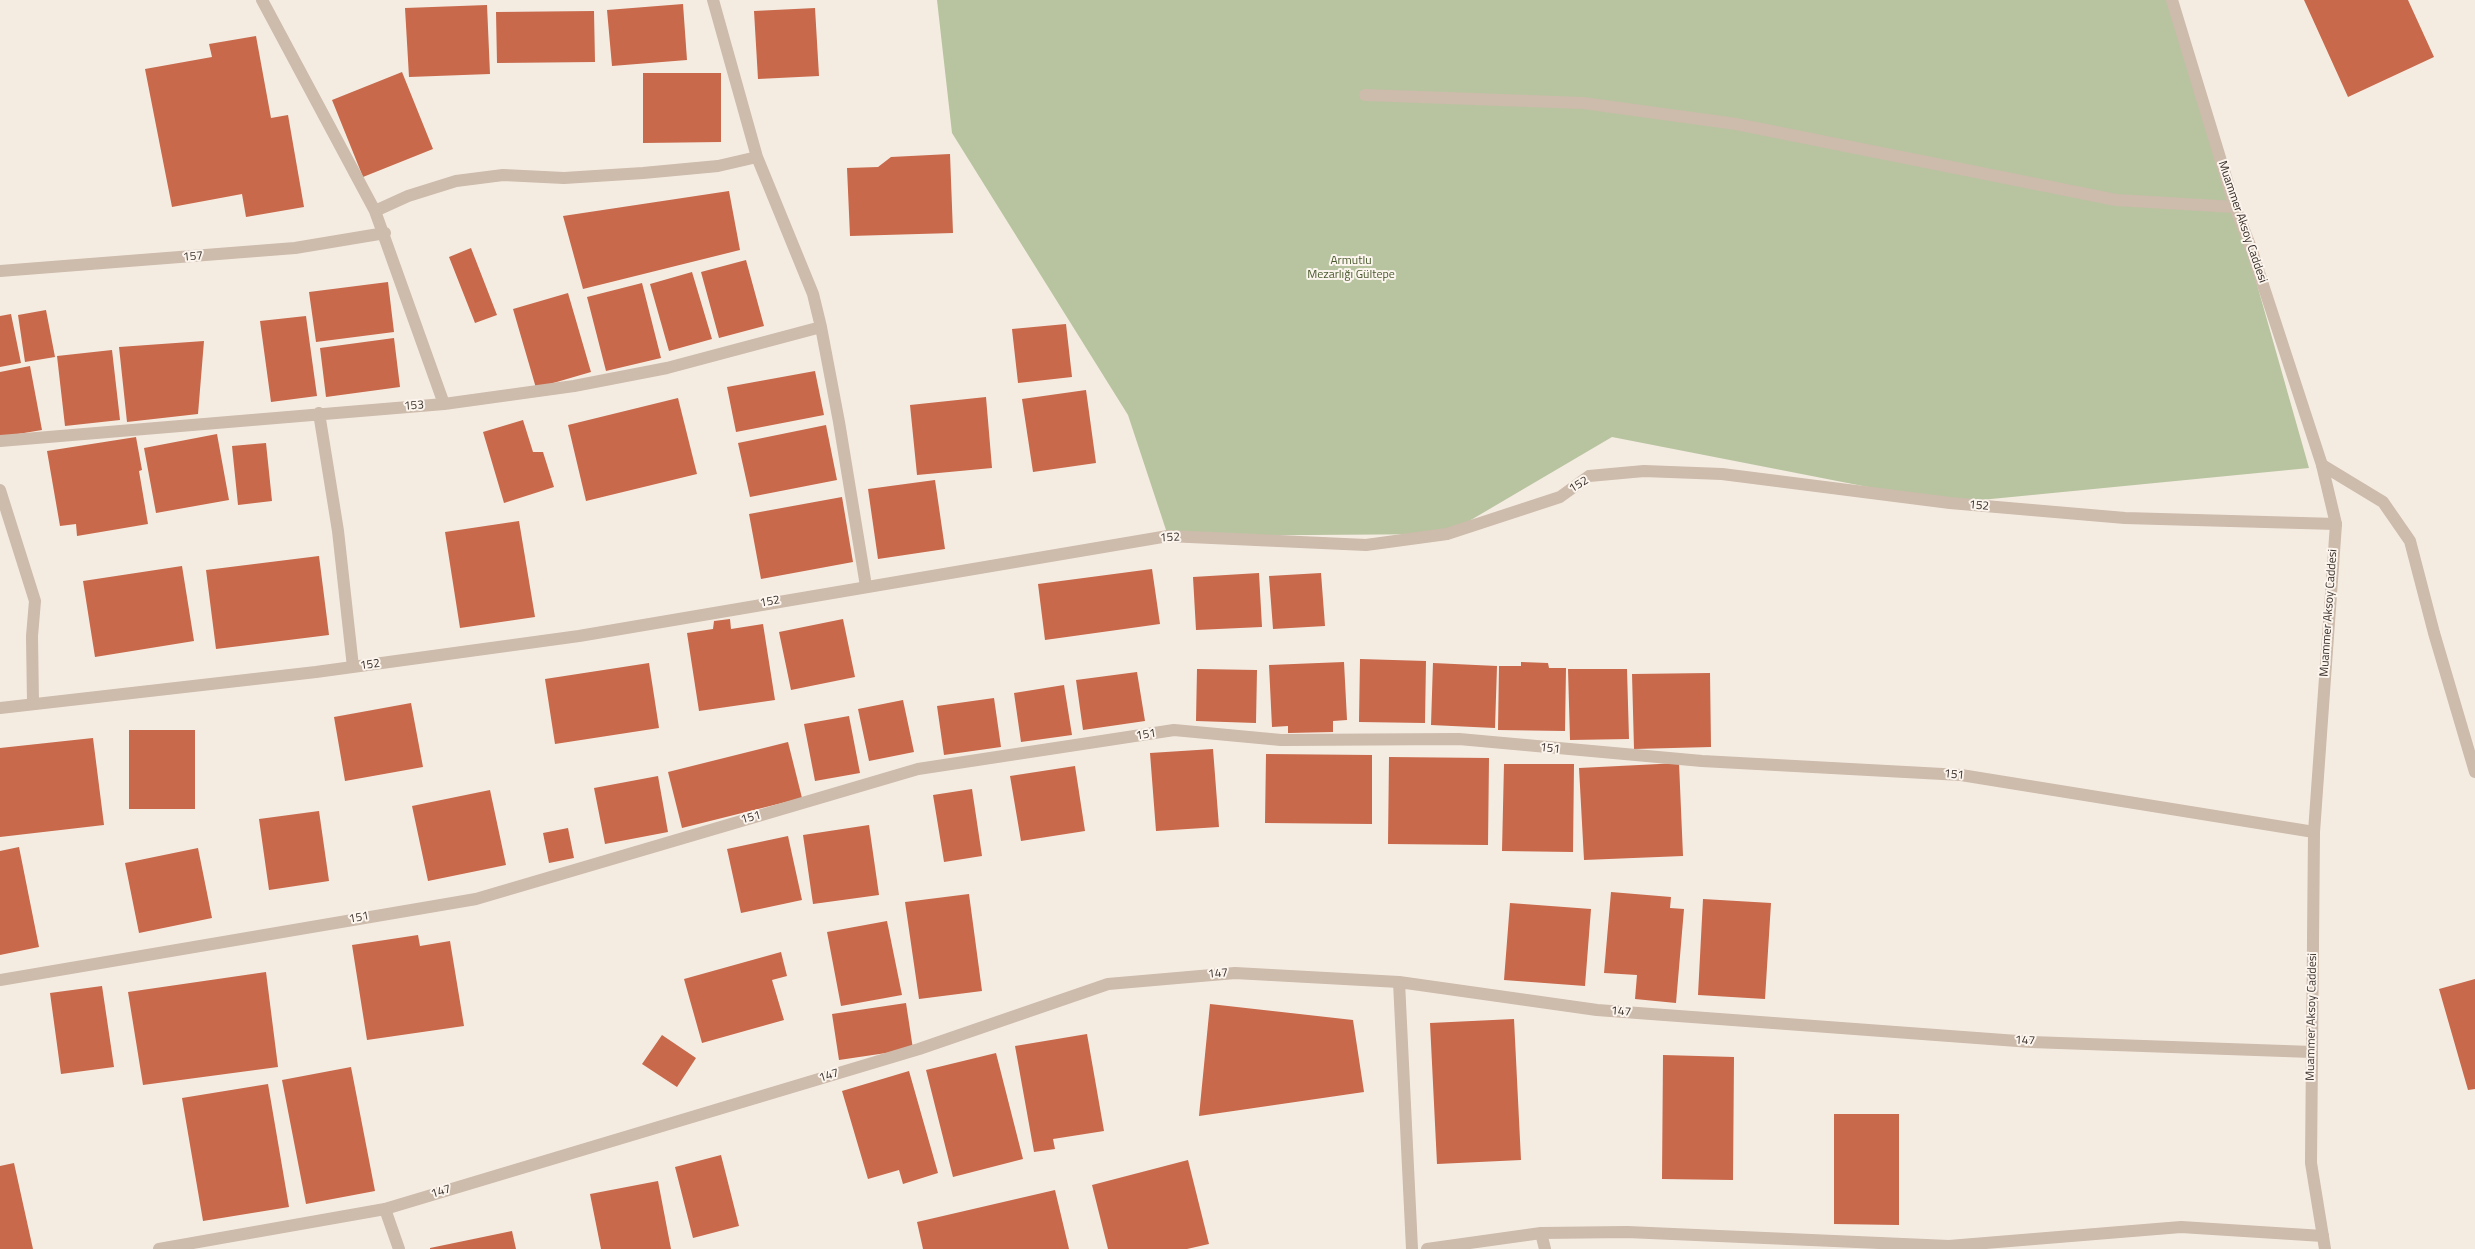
<!DOCTYPE html>
<html>
<head>
<meta charset="utf-8">
<style>
  body { margin:0 }
  canvas { display:block; background:#f4ebe1 }
</style>
</head>
<body>
<canvas width="2475" height="1249"></canvas>
<script>
const c = document.querySelector('canvas').getContext('2d');
c.lineJoin = 'round';
function paint(path, color) { c.fillStyle = color; c.fill(path, 'evenodd'); }
const toPath = rows => new Path2D(rows.map(r => 'M' + r).join(''));
function trace(path, color, width, dash) { c.strokeStyle = color; c.lineWidth = width; c.lineCap = dash ? 'butt' : 'round'; c.setLineDash(dash || []); c.stroke(path); }
function drawText(font, color, halo, rows, align = 'center') {
  c.font = font + ' "Titillium Web",sans-serif'; c.lineWidth = 4; c.setLineDash([]); c.textBaseline = 'middle'; c.strokeStyle = halo; c.fillStyle = color; for (const [text, x, y, turn = 0] of rows) {
    c.save(); c.translate(x, y); c.rotate((+turn || 0) * Math.PI / 180); c.textAlign = isNaN(turn) ? turn : align; if (halo) c.strokeText(text, 0, 0); c.fillText(text, 0, 0); c.restore();
  }
}
const green = toPath([
  [937,0,2172,0,2235,207,2309,468,1950,503,1612,437,1447,534,1168,536,1128,415,952,133]
]);
const building = toPath([
  [2304,0,2408,0,2434,57,2348,97],
  [683,4,687,60,612,66,607,10],
  [487,5,490,74,409,77,405,8],
  [815,8,819,76,758,79,754,11],
  [594,11,595,62,497,63,496,12],
  [256,36,271,118,288,115,304,207,246,217,242,194,172,207,145,69,212,57,209,44],
  [402,72,433,149,363,177,332,100],
  [643,73,721,73,721,142,643,143],
  [950,154,953,233,850,236,847,168,878,167,891,157],
  [729,191,740,250,583,289,563,216],
  [471,248,497,315,475,323,449,257],
  [746,260,764,326,719,338,701,272],
  [692,272,712,339,669,351,650,284],
  [388,282,394,332,316,342,309,292],
  [642,283,661,358,606,371,587,297],
  [568,293,591,372,536,388,513,309],
  [46,310,55,357,25,362,18,315],
  [11,314,21,363,0,367,0,316],
  [306,316,317,396,271,402,260,321],
  [1066,324,1072,377,1018,383,1012,329],
  [394,338,400,387,326,397,320,348],
  [204,341,198,414,127,422,119,347],
  [112,350,120,420,65,426,57,356],
  [30,366,42,430,0,437,0,372],
  [815,371,824,415,736,432,727,387],
  [1086,390,1096,463,1033,472,1022,399],
  [986,397,992,468,917,475,910,405],
  [678,398,697,474,586,501,568,425],
  [523,420,533,452,543,452,554,487,504,503,483,432],
  [826,425,837,480,750,497,738,443],
  [217,434,229,500,156,513,144,448],
  [136,437,142,470,139,471,148,524,77,536,76,524,60,526,47,451],
  [266,443,272,501,238,505,232,446],
  [935,480,945,549,878,559,868,489],
  [842,497,853,562,761,579,749,514],
  [519,521,535,617,460,628,445,532],
  [319,556,329,635,216,649,206,570],
  [182,566,194,641,95,657,83,581],
  [1152,569,1160,624,1045,640,1038,584],
  [1259,573,1262,627,1196,630,1193,577],
  [1321,573,1325,626,1273,629,1269,576],
  [730,619,731,629,763,624,775,700,699,711,687,633,713,629,714,621],
  [843,619,855,677,791,690,779,632],
  [1360,659,1426,661,1425,723,1359,722],
  [1344,662,1347,720,1333,721,1333,732,1288,733,1288,726,1272,727,1269,665],
  [1521,662,1548,663,1549,668,1566,668,1565,731,1498,730,1499,666,1521,666],
  [649,663,659,728,555,744,545,679],
  [1433,663,1497,666,1495,728,1431,725],
  [1197,669,1257,670,1256,723,1196,721],
  [1568,669,1627,669,1629,739,1570,740],
  [1137,672,1145,721,1083,730,1076,680],
  [1710,673,1711,747,1634,749,1632,674],
  [1064,685,1072,735,1021,742,1014,693],
  [994,698,1001,747,944,755,937,706],
  [903,700,914,752,869,761,858,709],
  [411,703,423,767,345,781,334,717],
  [849,716,860,773,815,781,804,724],
  [129,730,195,730,195,809,129,809],
  [93,738,104,825,0,837,0,748],
  [788,742,802,798,682,828,668,772],
  [1213,749,1219,827,1156,831,1150,753],
  [1266,754,1372,755,1372,824,1265,823],
  [1389,757,1489,758,1488,845,1388,844],
  [1679,763,1683,856,1584,860,1579,768],
  [1504,764,1574,764,1573,852,1502,851],
  [1075,766,1085,831,1021,841,1010,776],
  [658,776,668,832,605,844,594,788],
  [972,789,982,856,944,862,933,795],
  [490,790,506,865,428,881,412,806],
  [319,811,329,881,269,890,259,819],
  [869,825,879,895,813,904,803,835],
  [568,828,574,858,549,863,543,833],
  [788,836,802,900,741,913,727,849],
  [19,847,39,947,0,955,0,851],
  [198,848,212,918,139,933,125,863],
  [1611,892,1671,897,1670,908,1684,909,1676,1003,1635,999,1637,975,1604,973],
  [969,894,982,991,919,999,905,902],
  [1703,899,1771,903,1765,999,1698,995],
  [1510,903,1591,909,1585,986,1504,980],
  [887,921,902,995,841,1006,827,932],
  [418,935,420,946,450,941,464,1026,367,1040,352,945],
  [781,952,787,976,772,980,784,1020,702,1043,684,979],
  [266,972,278,1067,143,1085,128,992],
  [2475,979,2475,1089,2468,1090,2439,989],
  [102,986,114,1067,61,1074,50,993],
  [906,1003,913,1049,839,1060,832,1014],
  [1210,1004,1353,1020,1364,1092,1199,1116],
  [1514,1019,1521,1160,1437,1164,1430,1023],
  [1087,1034,1104,1131,1053,1139,1055,1149,1034,1152,1015,1046],
  [662,1035,696,1058,677,1087,642,1064],
  [996,1053,1023,1159,953,1177,926,1070],
  [1663,1055,1734,1057,1733,1180,1662,1179],
  [351,1067,375,1191,306,1204,282,1080],
  [909,1071,938,1173,903,1184,899,1170,868,1179,842,1091],
  [268,1084,289,1207,203,1221,182,1098],
  [1834,1114,1899,1114,1899,1225,1834,1224],
  [721,1155,739,1226,693,1238,675,1167],
  [1188,1160,1209,1244,1187,1249,1108,1249,1092,1185],
  [14,1163,33,1249,0,1249,0,1166],
  [658,1181,671,1249,601,1249,590,1194],
  [1055,1190,1069,1249,923,1249,917,1222],
  [512,1231,516,1249,430,1249,430,1248]
]);
const minor = toPath([
  [262,0,375,211,444,404],
  [713,0,757,157,813,294,821,327,839,422,866,586],
  [1365,95,1583,103,1736,124,2116,200,2235,207],
  [375,211,408,196,456,181,503,175,564,178,643,173,718,166,757,157],
  [0,271,295,248,385,233],
  [319,413,338,531,353,667],
  [0,441,444,404,574,386,667,368,821,327],
  [2322,465,2383,502,2410,541,2434,633,2475,772],
  [0,490,35,601,32,636,33,703],
  [0,708,316,672,579,636,1168,536,1366,545,1447,534,1560,497,1589,476,1644,471,1722,474,1950,503,2125,518,2336,524],
  [0,980,476,899,918,769,1174,730,1281,740,1459,739,1702,761,1961,775,2314,832],
  [1399,982,1412,1249],
  [385,1209,399,1249],
  [159,1249,385,1209,919,1049,1108,984,1235,973,1399,982,1597,1010,2031,1042,2312,1052],
  [1427,1249,1541,1233],
  [1545,1249,1541,1233,1627,1232,1949,1246,2181,1227,2323,1236]
]);
const tertiary = toPath([
  [2172,0,2235,207,2251,248,2322,465,2336,524,2314,832,2311,1163,2325,1249]
]);
const streetNames = [
  ["Muammer Aksoy Caddesi",2242,222,71],
  ["157",193,257,-5],
  ["153",414,406,-4],
  ["152",1579,485,-32],
  ["152",1979,506,5],
  ["152",1170,538,-3],
  ["152",770,602,-10],
  ["Muammer Aksoy Caddesi",2329,613,-86],
  ["152",370,665,-8],
  ["151",1146,735,-9],
  ["151",1550,749,6],
  ["151",1954,775,5],
  ["151",751,818,-16],
  ["151",359,918,-10],
  ["147",1218,974,-5],
  ["147",1621,1012,4],
  ["Muammer Aksoy Caddesi",2312,1017,-89],
  ["147",2025,1041,3],
  ["147",829,1076,-17],
  ["147",441,1192,-17]
];
const parkNames = [
  ["Armutlu",1351,261],
  ["Mezarlığı Gültepe",1351,275]
];
paint(green, '#b8c4a0');
paint(building, '#c8694b');
trace(minor, '#cdbbac', 12);
trace(tertiary, '#cdbbac', 12);
drawText('12px', '#3b302b', '#fbf5ee', streetNames);
drawText('12px', '#4a5a2e', '#fbf5ee', parkNames);
</script>
</body>
</html>
